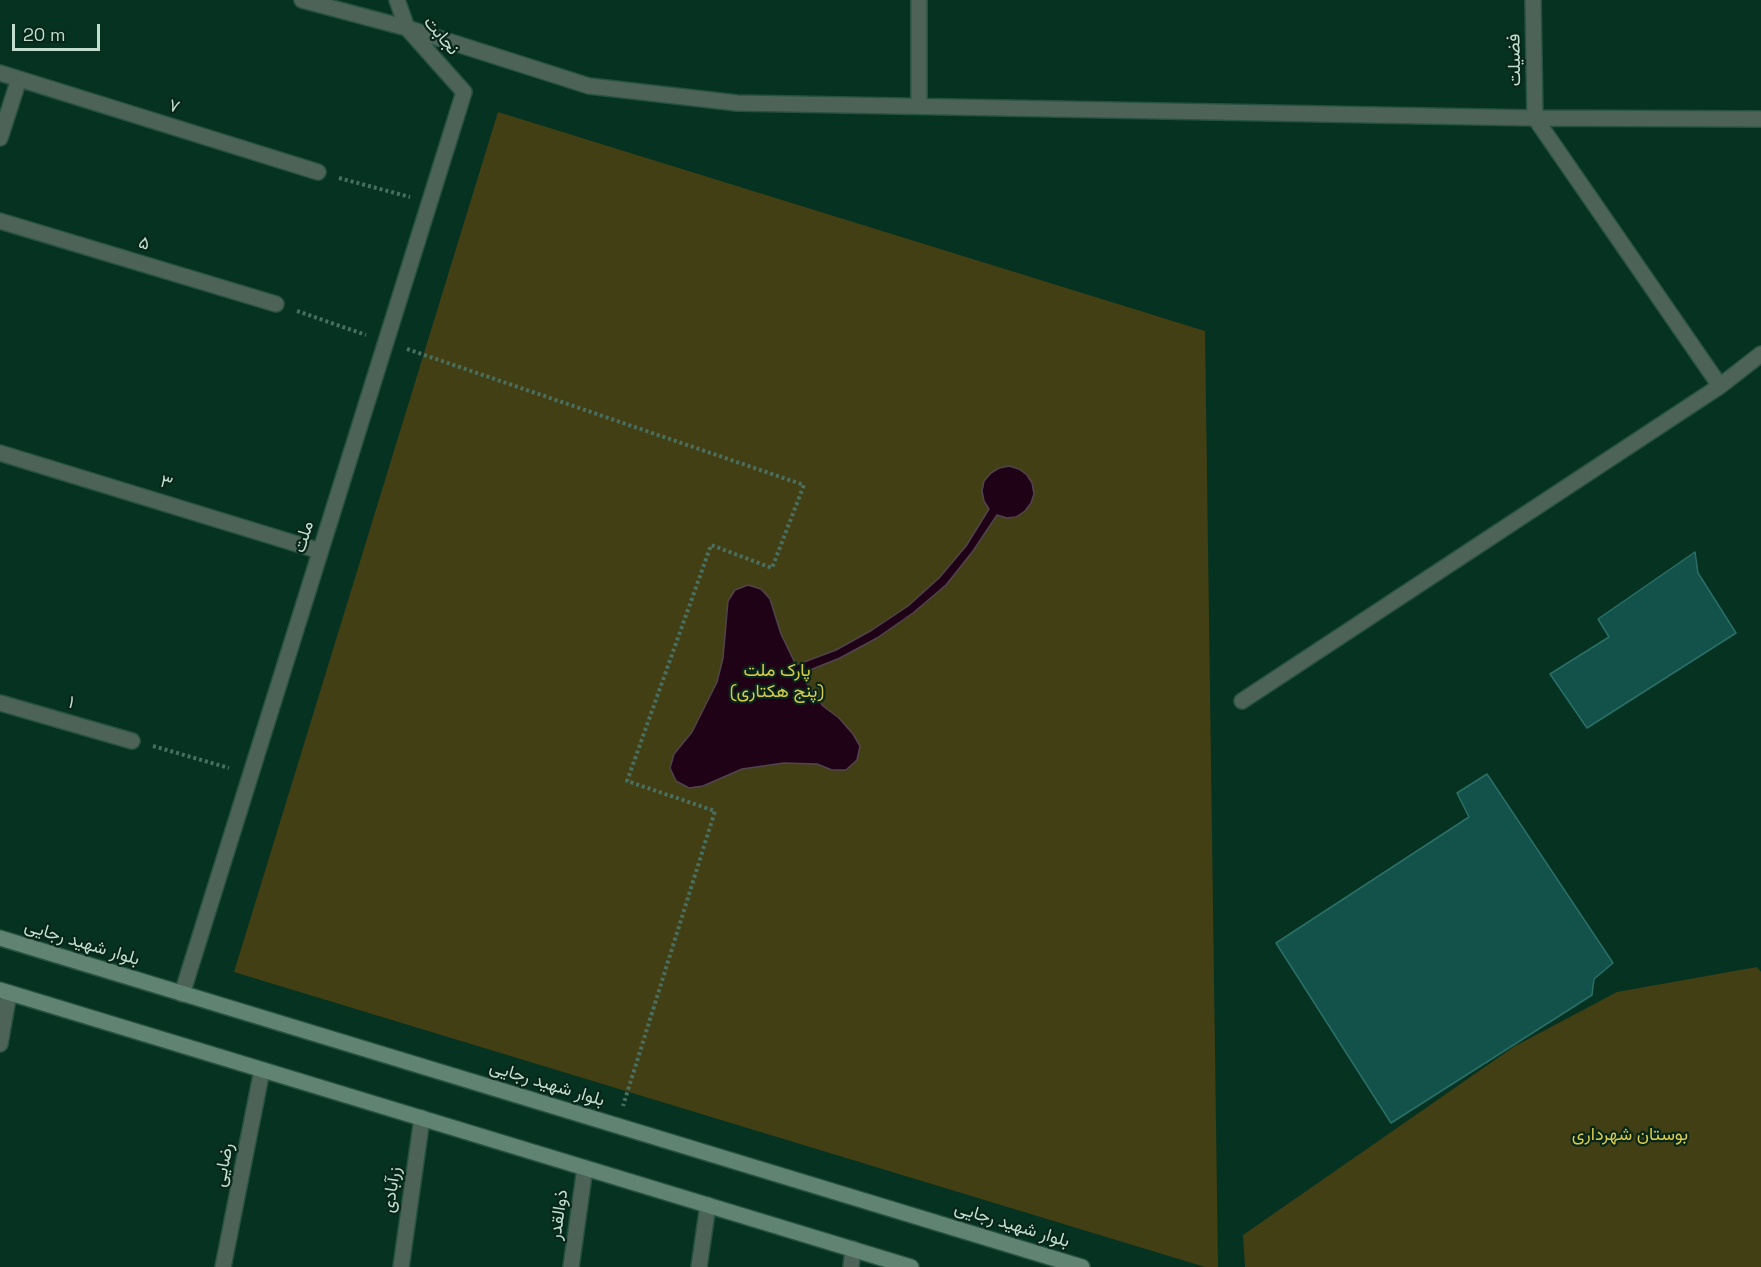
<!DOCTYPE html>
<html>
<head>
<meta charset="utf-8">
<style>
  body { margin:0 }
  #map { position:relative; width:1761px; height:1267px; overflow:hidden; background:#053221; font-family:"Space Grotesk",sans-serif }
  canvas { display:block }
  .scale { position:absolute; left:12px; top:24px; width:88px; height:27px; box-sizing:border-box; border:3px solid #c1ddce; border-top:0; padding-left:8px; font-size:18px; line-height:21px; white-space:nowrap; color:#c1ddce; -webkit-text-stroke:4px #08261a; paint-order:stroke }
</style>
</head>
<body>
<div id="map">
<canvas width="1761" height="1267"></canvas>
<div class="scale">20 m</div>
</div>
<script>
const c = document.querySelector('canvas').getContext('2d');
c.lineJoin = 'round';
function paint(path, color) { c.fillStyle = color; c.fill(path, 'evenodd'); }
const toPath = rows => new Path2D(rows.map(r => 'M' + r).join(''));
function trace(path, color, width, dash) { c.strokeStyle = color; c.lineWidth = width; c.lineCap = dash ? 'butt' : 'round'; c.setLineDash(dash || []); c.stroke(path); }
function drawText(font, color, halo, rows, align = 'center') {
  c.font = font + ' "Space Grotesk",Vazirmatn,sans-serif'; c.lineWidth = 4.5; c.setLineDash([]); c.textBaseline = 'middle'; c.strokeStyle = halo; c.fillStyle = color; for (const [text, x, y, turn = 0] of rows) {
    c.save(); c.translate(x, y); c.rotate((+turn || 0) * Math.PI / 180); c.textAlign = isNaN(turn) ? turn : align; if (halo) c.strokeText(text, 0, 0); c.fillText(text, 0, 0); c.restore();
  }
}
const green = toPath([
  [498,112,1205,331,1218,1267,1205,1267,234,972],
  [1757,967,1761,972,1761,1267,1245,1267,1243,1235,1515,1046,1617,992]
]);
const water = toPath([
  [1009,466,1019,469,1027,475,1032,483,1034,494,1031,503,1025,511,1016,517,1007,518,997,515,973,551,946,585,913,613,877,638,840,658,800,674,823,706,839,718,853,734,860,746,857,760,846,770,832,770,817,764,784,763,742,769,703,786,689,788,676,781,670,768,674,754,692,732,717,682,723,658,728,601,735,590,748,585,761,589,770,599,781,634,796,665,836,650,872,630,908,606,939,578,966,546,989,509,984,501,982,491,984,481,991,473,999,468,1009,466]
]);
const building = toPath([
  [1695,552,1698,573,1736,633,1587,728,1550,674,1609,637,1598,619,1695,552],
  [1487,774,1613,963,1594,979,1592,995,1391,1123,1276,943,1469,817,1457,793,1487,774]
]);
const path = toPath([
  [339,178,410,197],
  [297,311,366,335],
  [407,349,804,485,772,568,711,545,627,781,715,811,623,1106],
  [153,746,229,768]
]);
const minor = toPath([
  [302,0,407,28,589,86,737,103,1535,118,1761,119],
  [1533,0,1535,118,1720,386],
  [0,73,318,172],
  [919,106,919,0],
  [0,138,19,79],
  [0,221,276,304],
  [0,453,320,551],
  [1242,701,1720,386,1761,354],
  [0,703,132,741],
  [182,994,464,92,407,28,397,0],
  [223,1267,262,1070],
  [401,1267,422,1118],
  [571,1267,585,1168],
  [699,1267,708,1205],
  [851,1267,853,1249]
]);
const tertiary = toPath([
  [0,1044,9,993]
]);
const secondary = toPath([
  [0,938,1082,1267],
  [0,990,911,1267]
]);
const streetNames = [
  ["نجابت",441,36,50],
  ["فضیلت",1515,60,-91],
  ["۷",174,107,17],
  ["۵",144,244,17],
  ["۳",166,483,17],
  ["ملت",304,537,-73],
  ["۱",71,703,16],
  ["بلوار شهید رجایی",82,943,17],
  ["بلوار شهید رجایی",547,1084,17],
  ["رضایی",224,1165,-79],
  ["زرآبادی",392,1190,-82],
  ["ذوالقدر",559,1215,-82],
  ["بلوار شهید رجایی",1012,1225,17]
];
const parkNames = [
  ["پارک ملت",777,671],
  ["(پنج هکتاری)",777,692],
  ["بوستان شهرداری",1630,1135]
];
paint(green, '#433f14');
paint(water, '#200216');
trace(water, '#50444d', 1.5);
paint(building, '#13524a');
trace(building, '#2a7067', 1.5);
trace(minor, '#275140', 18);
trace(tertiary, '#275140', 18);
trace(secondary, '#275140', 18);
trace(path, '#486f5f', 4, [3, 3]);
trace(minor, '#4d6358', 15);
trace(tertiary, '#4d6358', 15);
trace(secondary, '#608372', 15);
drawText('18px', '#c1ddce', '#08261a', streetNames);
drawText('18px', '#d9cb46', '#08261a', parkNames);
</script>
</body>
</html>
